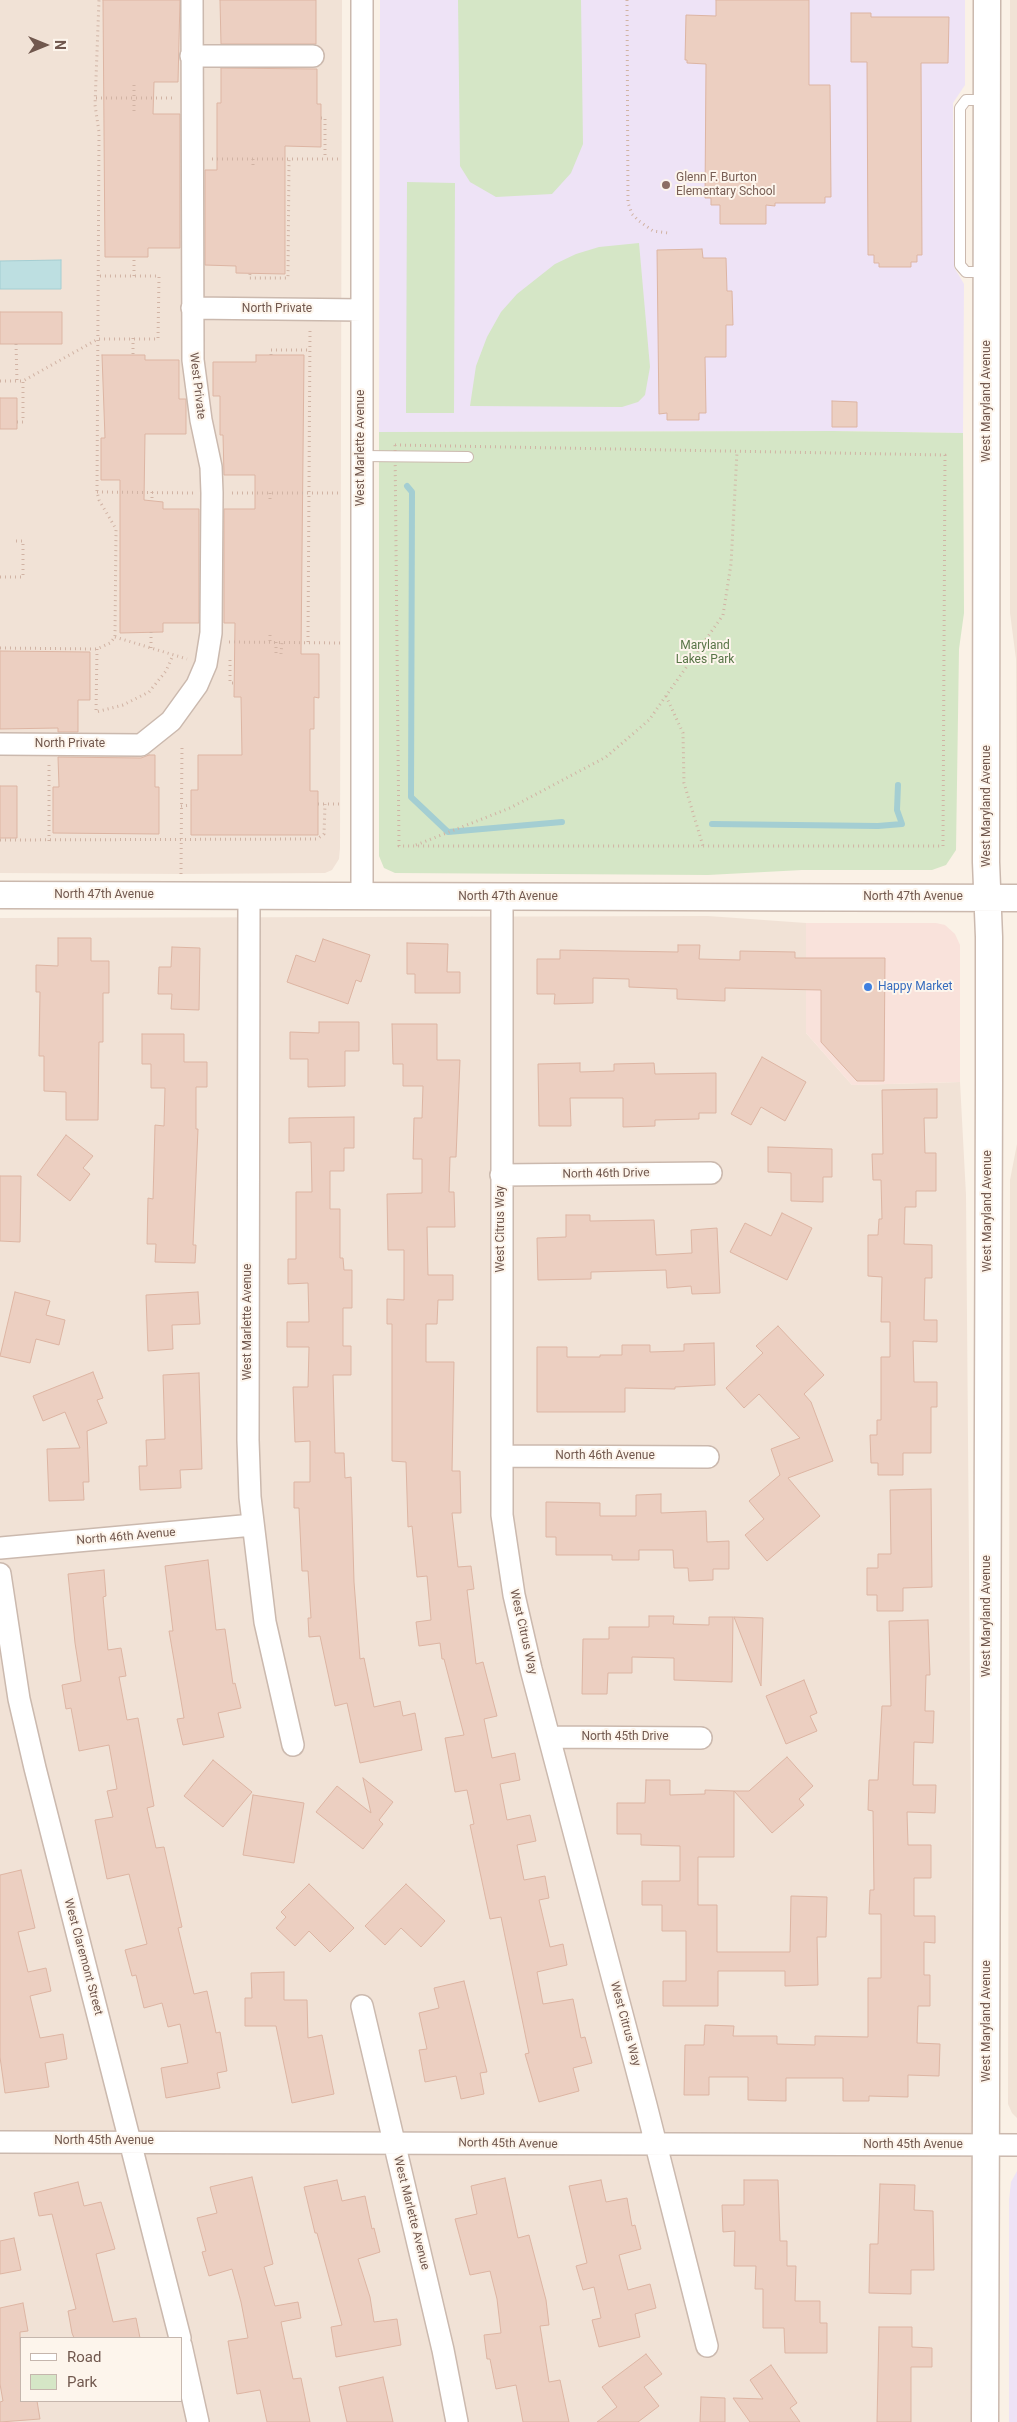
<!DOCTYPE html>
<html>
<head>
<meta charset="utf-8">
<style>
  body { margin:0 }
  #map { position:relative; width:1017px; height:2422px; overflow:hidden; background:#faf1e6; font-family:Roboto,sans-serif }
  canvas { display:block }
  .legend { position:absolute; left:20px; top:2337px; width:162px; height:65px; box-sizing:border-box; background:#fdf5ec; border:1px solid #c5b6ad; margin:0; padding:6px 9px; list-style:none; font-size:15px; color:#71584e }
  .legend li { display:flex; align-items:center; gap:10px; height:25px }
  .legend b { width:25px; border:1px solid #c5b6ad }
  .north { position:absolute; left:20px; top:20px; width:50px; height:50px; -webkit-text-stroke:4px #fdf5ec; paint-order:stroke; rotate:90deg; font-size:14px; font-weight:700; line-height:20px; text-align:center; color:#71584e }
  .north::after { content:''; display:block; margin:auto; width:18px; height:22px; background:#71584e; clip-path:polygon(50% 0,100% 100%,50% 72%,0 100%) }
</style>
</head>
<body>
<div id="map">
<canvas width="1017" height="2422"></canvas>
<ul class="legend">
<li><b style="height:6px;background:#fff"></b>Road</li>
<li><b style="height:14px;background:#d5e6c6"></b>Park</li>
</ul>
<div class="north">N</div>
</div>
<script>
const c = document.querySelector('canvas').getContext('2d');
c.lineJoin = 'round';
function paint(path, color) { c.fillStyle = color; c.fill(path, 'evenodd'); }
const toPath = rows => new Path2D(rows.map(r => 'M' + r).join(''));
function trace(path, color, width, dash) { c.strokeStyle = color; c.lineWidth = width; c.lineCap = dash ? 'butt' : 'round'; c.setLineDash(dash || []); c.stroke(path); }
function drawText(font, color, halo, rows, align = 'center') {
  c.font = font + ' Roboto,sans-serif'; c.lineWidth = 4; c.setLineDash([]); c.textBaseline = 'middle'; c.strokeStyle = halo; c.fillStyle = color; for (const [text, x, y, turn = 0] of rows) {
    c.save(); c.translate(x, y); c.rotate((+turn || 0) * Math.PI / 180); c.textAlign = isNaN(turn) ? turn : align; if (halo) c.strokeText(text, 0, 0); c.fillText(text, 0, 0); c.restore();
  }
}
const residential = toPath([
  [0,0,342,0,340,848,339,859,332,870,325,873,181,874,0,873],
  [1010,0,1017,0,1017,853,1016,659,1010,613],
  [708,916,806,923,806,1033,852,1085,960,1082,966,1195,976,2422,0,2422,0,918],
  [21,2338,181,2338,181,2401,21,2401],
  [1017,949,1017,2118,1012,2113,1008,2104,1010,1180,1017,1144]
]);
const commercial = toPath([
  [806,923,936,923,945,925,955,934,960,945,960,1082,852,1085,806,1033]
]);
const education = toPath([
  [380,0,965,0,965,85,953,103,954,267,964,284,963,433,833,431,379,432],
  [1017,2171,1017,2422,1009,2422,1009,2200,1011,2182]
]);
const green = toPath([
  [458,0,581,0,583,144,571,173,552,194,496,197,470,182,460,166],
  [407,182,455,183,454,413,406,413],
  [639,243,650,367,645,395,638,402,622,407,470,406,476,366,487,337,501,312,517,294,555,264,576,254,599,247],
  [833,431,963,433,964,613,959,649,956,850,946,865,932,870,802,870,708,875,395,873,384,868,379,856,379,432]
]);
const water = toPath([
  [61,260,61,289,0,289,0,261,61,260]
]);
const stream = toPath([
  [407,486,412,492,411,797,448,832,562,822],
  [712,824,878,826,902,824,897,810,898,785]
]);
const building = toPath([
  [103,0,180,0,178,82,154,82,153,114,180,114,180,248,148,248,148,257,105,257,103,0],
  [220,0,316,0,316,44,221,44,220,0],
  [716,0,809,0,809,85,830,85,831,197,825,197,825,203,775,203,775,206,766,205,766,224,720,224,720,205,711,205,711,198,705,198,706,64,687,63,687,60,685,60,686,15,716,16,716,0],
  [851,13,871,13,871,17,949,17,948,63,921,63,922,255,917,255,917,262,911,262,911,267,879,267,879,263,874,263,874,255,868,255,867,62,851,62,851,13],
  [221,68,317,69,317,104,321,104,321,147,285,146,285,274,236,273,236,266,205,265,205,170,217,170,217,103,221,103,221,68],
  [702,249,703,258,726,258,727,291,732,291,733,325,726,325,726,357,705,357,706,413,699,413,699,420,667,420,667,413,659,414,657,250,702,249],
  [0,312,62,312,62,344,0,344,0,312],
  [102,355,145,355,145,360,179,360,179,399,186,399,186,434,145,434,144,500,163,502,163,509,199,509,199,623,163,623,163,632,120,633,120,480,101,480,101,438,105,438,102,355],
  [256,355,304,355,301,654,319,654,319,698,314,697,314,729,310,729,310,791,318,791,318,835,191,835,191,790,198,790,198,755,242,755,241,697,234,697,235,623,224,623,224,509,255,509,255,475,224,475,223,435,220,435,220,396,213,396,213,362,256,362,256,355],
  [0,398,17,398,17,429,0,429,0,398],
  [832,401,857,402,857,427,832,427,832,401],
  [0,651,90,652,90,700,78,700,78,732,58,732,58,728,0,729,0,651],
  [149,755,155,755,155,787,159,787,159,834,53,833,53,787,59,787,58,757,141,758,149,755],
  [0,786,17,786,17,838,0,838,0,786],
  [58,938,91,938,91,961,109,961,109,993,103,993,103,1042,99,1042,98,1120,66,1120,66,1092,44,1091,44,1056,39,1056,40,992,36,992,36,965,58,966,58,938],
  [323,939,370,955,361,982,356,980,348,1004,287,982,296,955,315,962,323,939],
  [407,943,448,944,447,972,460,972,460,993,415,993,415,974,407,974,407,943],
  [678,945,700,945,699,959,740,960,740,951,795,952,795,958,885,958,884,1081,857,1081,821,1042,821,990,725,988,725,1001,677,999,677,989,629,987,629,979,593,978,593,1003,554,1004,555,994,537,994,537,959,560,959,560,950,678,952,678,945],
  [172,947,200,948,199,1010,171,1009,172,994,158,994,159,967,171,967,172,947],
  [319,1022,359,1022,359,1051,345,1051,345,1086,308,1087,308,1059,290,1059,290,1032,319,1033,319,1022],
  [392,1024,437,1024,437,1060,460,1060,456,1157,450,1157,449,1192,454,1192,455,1227,427,1227,428,1275,453,1275,453,1300,438,1300,437,1324,426,1324,426,1362,454,1362,452,1471,460,1471,461,1513,452,1513,458,1567,471,1566,474,1589,467,1590,476,1664,483,1662,497,1716,484,1719,492,1758,515,1753,520,1780,500,1784,507,1820,530,1815,536,1841,517,1845,524,1880,545,1876,549,1898,539,1900,550,1947,563,1944,567,1965,537,1972,543,2004,573,1999,581,2038,585,2037,592,2063,573,2068,579,2091,539,2102,525,2054,529,2053,501,1917,490,1919,470,1825,474,1824,467,1790,455,1792,445,1738,464,1735,444,1659,442,1659,440,1643,419,1646,416,1622,431,1620,427,1576,417,1577,412,1526,408,1527,406,1462,392,1461,392,1324,387,1324,387,1299,404,1300,404,1250,388,1250,387,1194,422,1193,422,1159,413,1159,414,1118,422,1118,423,1086,403,1086,403,1064,393,1064,392,1024],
  [142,1034,184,1034,184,1062,207,1062,207,1087,196,1087,196,1129,198,1129,193,1245,196,1245,195,1263,155,1262,156,1244,147,1244,148,1198,153,1199,155,1125,164,1126,165,1088,151,1088,151,1064,142,1064,142,1034],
  [762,1057,806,1082,785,1121,761,1107,751,1125,731,1114,762,1057],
  [580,1063,580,1072,614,1071,614,1064,654,1063,655,1074,716,1073,716,1113,699,1113,699,1119,655,1120,655,1126,623,1127,623,1098,570,1098,571,1126,539,1126,538,1064,580,1063],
  [937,1089,937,1118,924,1118,925,1153,936,1153,936,1191,916,1191,916,1207,905,1207,904,1244,932,1245,932,1278,925,1278,924,1320,937,1320,937,1342,913,1341,914,1382,937,1382,937,1407,931,1407,931,1453,903,1453,903,1475,878,1475,878,1463,871,1463,870,1435,877,1435,877,1420,881,1420,881,1357,890,1357,890,1322,881,1322,882,1277,868,1276,868,1235,878,1235,879,1219,882,1219,881,1180,873,1180,872,1154,883,1154,882,1090,937,1089],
  [354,1117,354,1148,344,1148,344,1171,330,1171,330,1209,340,1209,340,1258,343,1258,344,1270,352,1270,352,1308,343,1308,343,1346,351,1346,351,1375,333,1375,335,1453,344,1453,345,1478,351,1477,354,1582,360,1659,364,1658,374,1707,400,1701,403,1716,415,1713,422,1750,360,1763,347,1703,335,1706,320,1636,309,1637,308,1618,311,1618,308,1571,302,1571,299,1508,294,1508,294,1482,310,1482,310,1441,295,1442,293,1387,308,1387,309,1347,287,1347,287,1322,309,1322,308,1283,288,1284,288,1259,296,1259,296,1192,312,1192,311,1142,289,1143,289,1118,354,1117],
  [66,1135,93,1156,83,1168,90,1174,70,1201,37,1175,66,1135],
  [768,1147,832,1149,832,1177,823,1177,823,1202,791,1201,791,1173,768,1172,768,1147],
  [0,1176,21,1176,20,1242,0,1241,0,1176],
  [782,1213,812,1228,787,1280,730,1252,745,1223,771,1236,782,1213],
  [566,1215,590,1215,590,1221,654,1220,656,1255,692,1253,691,1230,717,1228,720,1293,692,1294,691,1286,667,1288,666,1270,591,1272,591,1279,538,1280,537,1238,566,1237,566,1215],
  [15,1292,50,1301,46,1315,65,1320,59,1345,36,1339,30,1363,0,1356,15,1292],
  [198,1292,200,1324,172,1325,173,1349,148,1351,146,1295,198,1292],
  [778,1326,824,1375,804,1394,811,1402,833,1461,788,1478,820,1516,767,1561,745,1535,764,1519,749,1501,780,1475,771,1449,800,1438,759,1394,744,1408,726,1388,763,1353,756,1346,778,1326],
  [714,1343,715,1385,675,1387,675,1389,625,1388,625,1412,537,1412,537,1347,567,1347,567,1357,600,1357,600,1355,622,1355,622,1345,650,1345,650,1352,684,1351,684,1344,714,1343],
  [93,1372,103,1398,97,1400,107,1423,87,1431,89,1482,83,1482,84,1500,49,1501,47,1449,80,1448,65,1412,43,1421,33,1396,93,1372],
  [199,1373,202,1469,180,1470,181,1488,140,1490,139,1466,147,1466,146,1440,165,1439,163,1375,199,1373],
  [931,1489,932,1587,903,1588,903,1611,877,1611,877,1595,867,1595,867,1568,878,1568,878,1554,891,1554,890,1490,931,1489],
  [661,1494,661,1513,706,1511,707,1542,729,1541,729,1569,713,1569,713,1580,689,1581,688,1568,674,1568,673,1550,639,1550,639,1560,612,1560,612,1555,556,1555,556,1537,546,1537,546,1502,600,1503,600,1516,636,1516,636,1495,661,1494],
  [208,1560,216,1630,225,1629,233,1684,235,1683,241,1708,218,1713,224,1737,183,1745,177,1719,184,1718,169,1631,173,1631,165,1566,208,1560],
  [104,1570,106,1596,103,1597,108,1650,121,1648,126,1676,119,1677,127,1720,138,1718,154,1806,147,1808,156,1848,164,1847,182,1927,178,1928,194,1994,207,1991,216,2033,220,2032,227,2071,217,2073,220,2088,166,2098,161,2068,188,2063,180,2024,168,2027,162,2003,144,2008,136,1975,132,1976,125,1950,147,1944,129,1874,107,1879,95,1820,113,1817,107,1791,117,1789,109,1745,79,1751,71,1708,66,1709,62,1685,81,1681,75,1643,68,1574,104,1570],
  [649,1616,674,1616,673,1624,709,1625,709,1617,733,1617,732,1682,674,1680,674,1658,632,1657,632,1673,608,1673,607,1694,582,1694,583,1639,609,1639,609,1627,649,1627,649,1616],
  [734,1617,763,1618,761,1686,734,1617],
  [928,1620,930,1675,926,1675,925,1711,934,1711,933,1743,914,1742,913,1785,936,1785,935,1813,907,1812,908,1845,931,1845,931,1878,914,1878,914,1916,935,1916,935,1943,924,1942,924,1975,930,1975,930,2006,918,2006,917,2043,940,2044,939,2076,908,2075,908,2097,869,2096,869,2101,843,2101,843,2078,786,2078,786,2101,748,2100,748,2077,709,2077,709,2095,684,2095,685,2045,704,2045,705,2025,734,2026,733,2036,777,2036,777,2044,815,2045,815,2036,868,2037,868,1978,881,1978,881,1914,869,1914,870,1890,874,1890,873,1811,868,1810,869,1780,878,1780,882,1706,891,1706,889,1621,928,1620],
  [804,1680,817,1713,810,1716,817,1731,786,1744,766,1696,804,1680],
  [787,1757,813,1786,799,1799,804,1805,772,1833,734,1791,749,1791,787,1757],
  [213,1760,252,1792,223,1827,184,1796,213,1760],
  [363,1778,393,1802,379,1820,383,1824,363,1849,316,1812,337,1786,371,1813,363,1778],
  [646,1780,670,1780,670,1795,705,1794,705,1790,734,1791,734,1857,698,1857,698,1905,717,1905,717,1952,790,1952,791,1896,827,1897,826,1937,817,1937,818,1985,785,1986,785,1971,718,1971,718,2006,663,2006,663,1981,686,1981,686,1931,662,1931,662,1905,642,1905,642,1881,680,1881,680,1846,641,1845,641,1834,617,1834,617,1803,645,1803,646,1780],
  [253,1795,304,1803,294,1863,243,1855,253,1795],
  [21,1870,35,1928,18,1932,28,1972,46,1968,51,1991,30,1996,40,2038,63,2034,67,2059,45,2063,49,2087,5,2093,0,2057,0,1875,21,1870],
  [309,1884,354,1928,330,1952,309,1931,295,1946,276,1928,286,1917,281,1912,309,1884],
  [406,1884,445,1921,421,1947,401,1928,385,1945,365,1926,406,1884],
  [284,1972,284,2000,307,2000,308,2038,322,2035,334,2094,292,2103,276,2026,245,2026,245,1998,252,1998,251,1973,284,1972],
  [464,1981,487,2072,480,2073,484,2094,461,2099,456,2076,425,2082,419,2050,427,2049,419,2013,439,2008,434,1988,464,1981],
  [252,2177,273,2264,264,2267,275,2306,298,2302,301,2318,281,2322,293,2379,301,2378,310,2422,267,2422,260,2390,237,2394,228,2341,248,2338,241,2302,232,2269,209,2276,202,2252,206,2251,197,2218,217,2213,210,2187,252,2177],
  [505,2178,518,2238,529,2235,546,2300,549,2325,540,2326,549,2382,560,2380,569,2422,523,2422,516,2385,496,2389,490,2359,487,2359,484,2335,501,2333,497,2299,490,2271,470,2275,455,2219,477,2214,471,2186,505,2178],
  [337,2180,342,2201,365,2196,372,2229,374,2228,380,2252,358,2259,370,2297,374,2322,397,2319,401,2345,336,2357,331,2327,342,2325,317,2233,315,2233,304,2187,337,2180],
  [601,2180,606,2202,627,2198,632,2226,635,2225,641,2249,619,2255,628,2290,650,2284,656,2308,635,2314,640,2337,599,2347,592,2320,601,2318,594,2287,583,2290,576,2266,587,2263,569,2186,601,2180],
  [744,2180,778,2180,780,2241,787,2241,787,2266,796,2266,795,2301,820,2301,820,2323,827,2323,827,2353,785,2353,784,2328,763,2328,763,2289,755,2289,756,2266,734,2266,735,2231,723,2232,722,2205,744,2205,744,2180],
  [78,2182,84,2206,101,2202,115,2249,96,2254,113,2322,136,2318,140,2338,74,2338,72,2333,68,2311,76,2309,52,2214,39,2216,34,2193,78,2182],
  [880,2184,915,2185,914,2210,933,2211,934,2270,911,2270,911,2294,869,2293,870,2244,878,2244,880,2184],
  [14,2238,21,2270,0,2274,0,2241,14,2238],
  [23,2303,28,2331,20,2332,21,2401,37,2401,40,2419,0,2422,0,2402,3,2401,0,2384,0,2308,23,2303],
  [879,2327,912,2327,912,2347,932,2348,932,2367,911,2367,911,2422,877,2422,879,2327],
  [646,2354,662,2374,644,2387,659,2406,638,2422,597,2422,617,2407,602,2387,646,2354],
  [771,2365,797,2403,790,2408,800,2422,750,2422,733,2398,763,2399,750,2380,771,2365],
  [383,2377,393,2422,347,2422,339,2387,383,2377],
  [701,2397,725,2398,725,2422,700,2422,701,2397]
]);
const path = toPath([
  [627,0,628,203,632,214,639,221,653,231,668,233],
  [134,85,134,111],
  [96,98,173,98],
  [321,118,325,118,325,159],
  [212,159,341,159],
  [253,159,253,168],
  [250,274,249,278,288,278,289,159],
  [134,276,134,257],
  [133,338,133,355],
  [16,344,17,381],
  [271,355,271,350,310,350],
  [0,381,23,381,98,339,158,339,159,276,98,276],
  [17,422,23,422,23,381],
  [395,445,945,455,943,846,399,846,395,445],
  [97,492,193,493],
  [152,492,152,501],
  [232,493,341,493],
  [270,493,270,501],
  [0,577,23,577,23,541,15,541],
  [151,632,151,648],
  [115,637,187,659],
  [270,641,270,634],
  [229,642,341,643],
  [276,642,276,654],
  [308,642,310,330],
  [0,648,97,649,110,643,115,637,116,529,99,500,97,492,99,132,95,105,99,0],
  [97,649,96,712,123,705,149,692,166,671,173,655],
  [281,654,282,642],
  [230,660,230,683,235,683],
  [666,696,683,733,684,783,703,846],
  [49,765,49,841],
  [318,804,341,804],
  [181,806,191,805],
  [0,840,317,839,324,834,325,804],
  [416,845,510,808,606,757,649,720,723,615,731,564,737,452],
  [181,874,182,744]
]);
const service = toPath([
  [985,272,966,272,960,265,960,108,966,100,986,100],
  [361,456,468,457]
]);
const minor = toPath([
  [191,56,313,56],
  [192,308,362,310],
  [0,744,141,745,171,721,197,685,206,664,211,633,212,493,211,467,201,420,193,360,192,0],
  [249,895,248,1440,250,1497,265,1622,293,1745],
  [362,896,362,0],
  [502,897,502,1515,514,1595,531,1669,646,2105,707,2346],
  [501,1175,711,1173],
  [502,1456,708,1457],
  [0,1548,253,1525],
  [0,1574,19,1699,35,1768,180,2338],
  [549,1737,701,1738],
  [362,2006,443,2350,457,2422],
  [0,2142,1017,2145],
  [181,2345,198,2422]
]);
const tertiary = toPath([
  [0,895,1017,898],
  [985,2422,989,1081,989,937,986,862,987,0]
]);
const markers = [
  [666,185,5,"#8d6e63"],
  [868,987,5,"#3f7fe0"]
];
const educationNames = [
  ["Glenn F. Burton",676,178],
  ["Elementary School",676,192]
];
const streetNames = [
  ["North Private",277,309],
  ["West Private",197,386,83],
  ["West Maryland Avenue",987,401,-90],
  ["West Marlette Avenue",361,448,-90],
  ["North Private",70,744],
  ["West Maryland Avenue",987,806,-90],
  ["North 47th Avenue",104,895],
  ["North 47th Avenue",508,897],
  ["North 47th Avenue",913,897],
  ["North 46th Drive",606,1174,-1],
  ["West Maryland Avenue",988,1211,-90],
  ["West Citrus Way",501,1229,-90],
  ["West Marlette Avenue",248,1322,-90],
  ["North 46th Avenue",605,1456],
  ["North 46th Avenue",126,1537,-5],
  ["West Maryland Avenue",987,1616,-90],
  ["West Citrus Way",523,1632,77],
  ["North 45th Drive",625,1737],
  ["West Claremont Street",83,1957,75],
  ["West Maryland Avenue",987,2021,-90],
  ["West Citrus Way",625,2024,75],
  ["North 45th Avenue",104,2141],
  ["North 45th Avenue",508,2144,1],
  ["North 45th Avenue",913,2145],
  ["West Marlette Avenue",411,2213,76]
];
const parkNames = [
  ["Maryland",705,646],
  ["Lakes Park",705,660]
];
const shopNames = [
  ["Happy Market",878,987]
];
paint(residential, '#f1e2d6');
paint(commercial, '#f9e2db');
paint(education, '#eee3f6');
paint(green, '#d5e6c6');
paint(water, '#bddfe1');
trace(water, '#a4ced2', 1);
trace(stream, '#a4ced2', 6);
paint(building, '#eccfc1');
trace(building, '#ddb5a3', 1);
trace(service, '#cbb9ae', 12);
trace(minor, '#cbb9ae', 24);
trace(tertiary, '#cbb9ae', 29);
trace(path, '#d1b3a4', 3, [1, 4]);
trace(service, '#fff', 10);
trace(minor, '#fff', 21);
trace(tertiary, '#fff', 26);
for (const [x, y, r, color] of markers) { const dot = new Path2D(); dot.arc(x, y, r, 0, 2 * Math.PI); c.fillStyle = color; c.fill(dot); trace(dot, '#fdf5ec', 2); }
drawText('12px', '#785e54', '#fdf5ec', educationNames, 'left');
drawText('12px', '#71584e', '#fdf5ec', streetNames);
drawText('12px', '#587547', '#fdf5ec', parkNames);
drawText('12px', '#366cbe', '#fdf5ec', shopNames, 'left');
</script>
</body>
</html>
